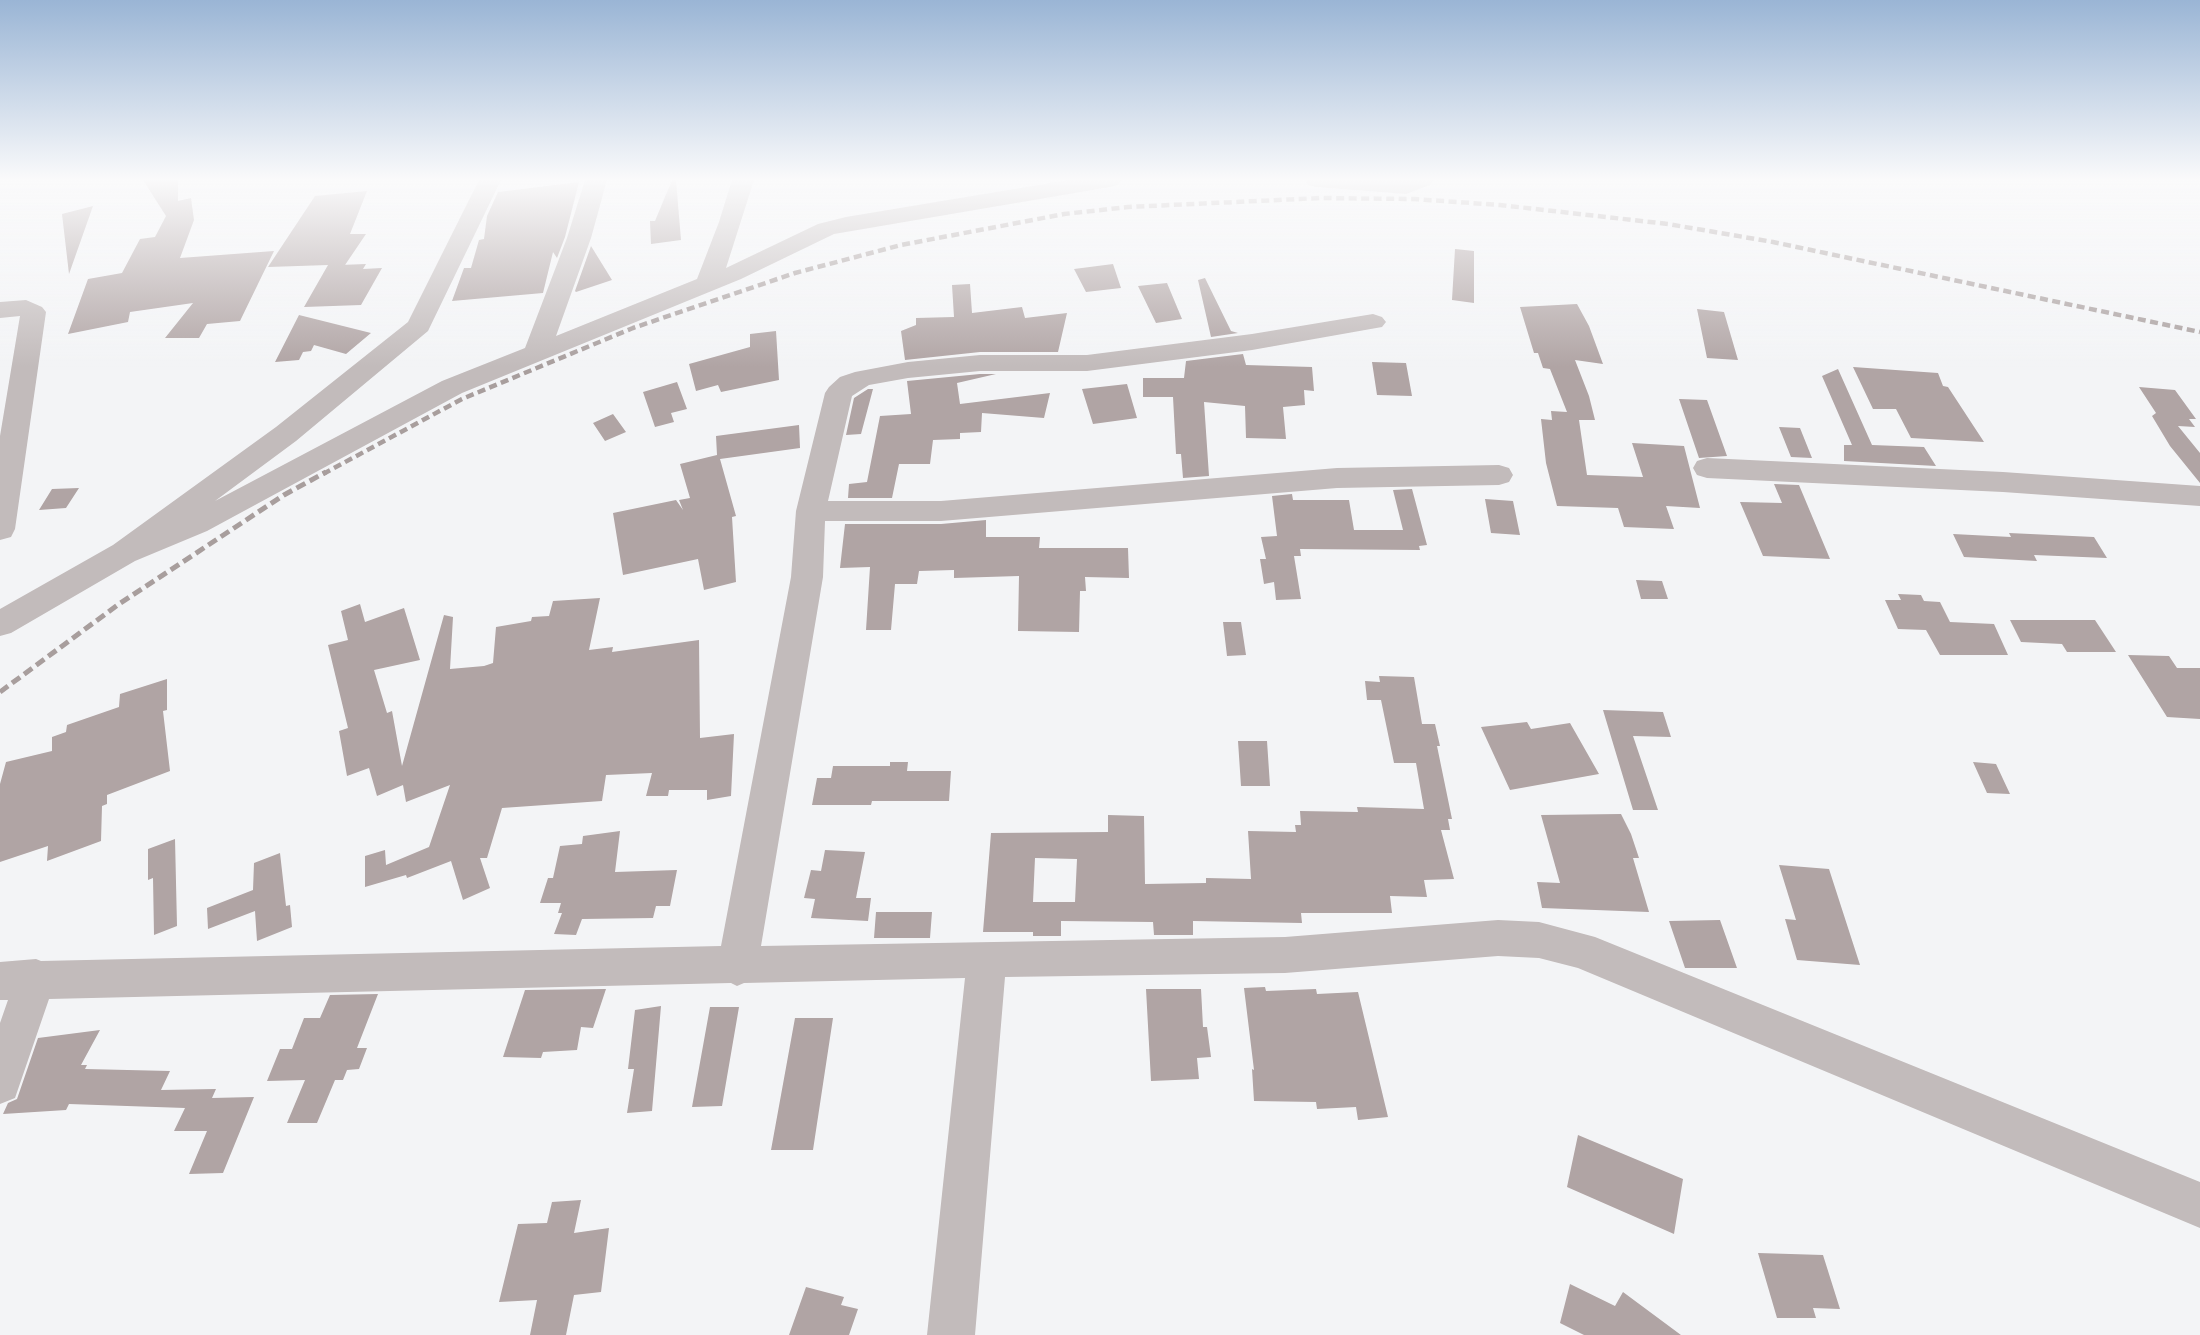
<!DOCTYPE html>
<html>
<head>
<meta charset="utf-8">
<style>
  body { margin:0 }
  canvas { display:block; background:#f3f4f6 }
</style>
</head>
<body>
<canvas width="2200" height="1335"></canvas>
<script>
const c = document.querySelector('canvas').getContext('2d');
c.lineJoin = 'round';
function paint(path, color) { c.fillStyle = color; c.fill(path, 'evenodd'); }
const toPath = rows => new Path2D(rows.map(r => 'M' + r).join(''));
function trace(path, color, width, dash) { c.strokeStyle = color; c.lineWidth = width; c.lineCap = dash ? 'butt' : 'round'; c.setLineDash(dash || []); c.stroke(path); }
const building = toPath([
  [143,180,178,180,178,201,191,198,194,220,180,258,274,251,240,321,207,324,199,338,165,338,193,303,130,312,128,322,68,334,88,279,122,273,140,239,155,237,166,216],
  [672,180,676,180,681,240,651,244,650,221,655,221],
  [579,182,565,237,557,258,553,252,543,293,452,301,464,268,471,268,479,240,484,239,487,216,498,192],
  [367,191,350,234,366,234,345,265,340,265,366,264,363,269,382,268,361,305,304,307,328,265,268,267,315,196],
  [93,206,69,274,62,214],
  [591,246,612,280,576,292,575,291],
  [1455,249,1474,251,1474,303,1452,300],
  [1113,264,1121,288,1086,292,1074,269],
  [1205,278,1231,331,1238,333,1211,337,1198,280],
  [1167,283,1182,319,1156,323,1138,286],
  [970,284,972,313,1022,307,1025,318,1067,313,1058,352,980,352,905,360,901,331,916,325,916,318,954,317,952,285],
  [1577,304,1589,326,1603,364,1575,360,1589,396,1595,420,1579,420,1587,475,1643,477,1632,443,1684,446,1700,508,1666,506,1674,529,1624,527,1618,508,1557,506,1546,463,1541,419,1552,420,1551,411,1567,412,1550,369,1543,368,1538,353,1534,353,1520,307],
  [1697,309,1724,312,1738,360,1707,358],
  [299,315,371,333,346,354,314,345,311,351,303,352,299,360,275,362],
  [776,331,779,380,721,392,718,385,696,391,689,364,750,347,750,334],
  [1243,354,1246,365,1312,367,1314,391,1304,390,1305,405,1283,407,1286,439,1246,438,1245,406,1204,402,1209,476,1183,478,1181,454,1176,454,1173,397,1143,397,1143,378,1184,378,1186,361],
  [1372,362,1406,363,1412,396,1377,395],
  [1853,367,1938,373,1943,386,1948,387,1984,442,1911,438,1896,409,1873,409],
  [1838,369,1872,445,1924,447,1936,466,1844,461,1844,445,1852,445,1822,376],
  [980,374,996,374,957,383,960,404,1050,393,1044,418,982,413,981,432,960,433,960,439,933,440,930,464,899,464,892,498,848,498,849,484,867,482,880,416,911,414,907,381],
  [677,382,687,409,671,413,674,422,655,427,643,392],
  [1127,384,1137,418,1093,424,1082,389],
  [2139,387,2175,390,2196,419,2189,419,2195,427,2178,426,2200,453,2200,483,2170,446,2152,416,2156,413],
  [868,389,873,389,861,434,846,435,854,398],
  [1679,399,1707,400,1727,456,1699,458],
  [613,414,626,432,605,441,593,423],
  [799,425,800,448,720,459,736,516,732,517,736,582,704,590,698,559,623,575,613,513,676,500,683,510,679,500,690,498,680,464,717,455,716,436],
  [1779,427,1800,428,1812,458,1791,457],
  [1774,484,1799,485,1830,559,1763,556,1740,502,1782,503],
  [79,488,66,508,39,510,52,489],
  [1412,489,1427,545,1419,546,1420,550,1300,549,1301,556,1294,556,1301,599,1276,600,1274,582,1264,584,1260,559,1266,559,1261,537,1277,536,1272,496,1292,494,1293,500,1349,500,1354,530,1403,530,1393,490],
  [1485,499,1513,501,1520,535,1491,533],
  [986,520,986,537,1040,537,1039,548,1128,548,1129,578,1085,577,1086,591,1080,591,1079,632,1018,631,1019,576,954,578,954,570,919,571,917,584,895,584,891,630,866,630,870,567,840,568,845,524,941,524],
  [2009,533,2094,537,2107,558,2034,555,2037,561,1964,557,1953,534,2011,537],
  [1636,580,1662,581,1668,599,1641,599],
  [1898,594,1921,595,1924,601,1940,602,1950,622,1994,624,2008,655,1940,655,1926,630,1898,629,1885,600,1901,600],
  [600,598,589,650,613,647,612,652,699,640,700,738,734,734,731,796,707,800,707,790,669,790,668,796,646,796,652,773,606,775,602,801,502,808,487,858,480,858,490,888,463,900,451,861,407,878,406,875,365,887,365,856,385,850,386,865,429,847,450,785,406,802,403,785,377,796,369,768,347,776,339,731,348,728,328,645,348,640,341,611,360,604,365,622,404,608,420,660,374,670,387,713,392,711,402,766,444,615,453,617,450,669,484,666,493,663,496,627,531,621,532,617,549,616,553,601],
  [2010,620,2095,620,2116,652,2067,652,2062,644,2021,642],
  [1223,622,1241,622,1246,655,1227,656],
  [2128,655,2169,656,2177,668,2200,668,2200,719,2167,717],
  [1379,676,1414,677,1422,724,1435,724,1440,746,1437,746,1452,819,1448,819,1450,830,1441,830,1454,879,1424,880,1427,897,1390,896,1392,913,1301,913,1302,923,1193,921,1193,935,1154,935,1153,922,1061,921,1061,936,1033,936,1033,932,983,932,991,833,1108,832,1108,815,1144,816,1145,884,1206,883,1206,878,1251,879,1248,831,1296,832,1295,825,1301,825,1300,811,1358,812,1357,807,1424,809,1416,763,1394,763,1381,700,1367,700,1365,681,1380,682],
  [1035,858,1077,859,1075,902,1033,902],
  [167,679,167,710,163,711,170,771,107,795,107,804,102,806,101,841,47,861,48,846,0,862,0,784,6,762,52,751,52,737,66,732,67,725,119,707,120,694],
  [1603,710,1663,712,1671,737,1633,736,1658,810,1633,810],
  [1527,722,1531,729,1570,723,1599,774,1510,790,1481,727],
  [1238,741,1267,741,1270,786,1241,786],
  [890,762,908,762,907,771,951,771,949,801,872,801,871,805,812,805,817,778,831,778,833,766,890,766],
  [1973,762,1996,764,2010,794,1987,793],
  [1621,814,1631,834,1639,858,1633,858,1649,912,1542,908,1537,882,1560,883,1541,815],
  [620,831,615,872,677,870,670,906,656,906,653,918,582,919,576,935,554,934,562,913,558,913,561,903,540,903,548,878,553,878,560,846,582,844,583,836],
  [175,839,177,926,154,935,153,878,148,880,148,849],
  [825,850,865,852,856,898,871,898,868,921,811,918,815,899,804,898,811,870,821,871],
  [280,853,286,906,290,905,292,927,257,941,255,911,208,929,207,908,253,890,254,863],
  [1779,865,1829,869,1860,965,1797,960,1785,919,1796,920],
  [876,912,932,912,930,938,874,938],
  [1720,920,1737,968,1685,968,1669,921],
  [1265,987,1266,991,1316,989,1317,994,1358,992,1388,1117,1358,1120,1356,1107,1317,1109,1316,1102,1254,1101,1252,1069,1254,1070,1244,988],
  [606,989,593,1028,581,1027,577,1050,543,1052,541,1058,503,1057,525,990],
  [1146,989,1201,989,1203,1027,1207,1027,1211,1057,1197,1058,1199,1079,1151,1081],
  [378,994,357,1048,367,1048,359,1069,347,1070,343,1080,335,1080,317,1123,287,1123,305,1080,267,1081,280,1049,292,1049,304,1018,320,1018,330,995],
  [661,1006,652,1111,627,1113,634,1069,628,1069,635,1010],
  [710,1007,739,1007,722,1106,692,1107],
  [795,1018,833,1018,813,1150,771,1150],
  [100,1030,81,1065,87,1065,85,1069,170,1071,161,1090,216,1089,212,1098,254,1097,223,1173,189,1174,207,1131,174,1131,185,1108,69,1104,66,1110,3,1114,8,1103,17,1099,38,1038],
  [1578,1135,1683,1179,1674,1234,1567,1187],
  [581,1200,574,1233,609,1228,601,1292,574,1295,566,1335,530,1335,537,1300,499,1302,518,1224,547,1223,552,1202],
  [1758,1253,1823,1255,1840,1309,1813,1308,1816,1318,1777,1318],
  [1570,1284,1615,1306,1623,1292,1681,1335,1584,1335,1560,1323],
  [806,1287,844,1297,841,1305,858,1309,849,1335,789,1335]
]);
const minor = toPath([
  [479,180,501,180,428,331,296,441,215,501,442,381,525,348,567,238,585,180,607,180,591,238,556,336,697,279,719,222,732,180,754,180,726,268,818,224,846,217,1068,180,1121,180,1118,185,1110,187,834,234,741,279,462,393,207,531,135,561,11,633,0,636,0,609,113,545,276,427,408,322,479,180],
  [1305,180,1433,180,1430,185,1406,194,1316,187,1308,185,1305,180],
  [26,300,42,307,46,312,15,529,11,537,0,540,0,436,20,316,0,318,0,302,26,300],
  [1373,314,1382,317,1386,322,1382,327,1252,350,1087,371,980,371,908,378,869,385,852,396,828,501,941,501,1337,468,1499,465,1509,468,1513,475,1509,482,1499,485,1337,488,941,521,825,521,823,577,761,946,1285,937,1498,920,1539,922,1595,937,2200,1182,2200,1228,1578,968,1539,958,1498,956,1285,973,1005,977,975,1335,927,1335,965,978,744,983,737,986,731,983,49,999,15,1098,0,1104,0,1023,8,1000,0,1000,0,962,36,959,41,961,721,946,791,577,796,511,825,393,829,387,840,377,855,372,908,362,980,355,1087,355,1252,334,1373,314],
  [1707,458,2003,472,2200,486,2200,506,2003,492,1707,478,1697,475,1693,468,1697,461,1707,458]
]);
const railFar1 = toPath([
  [323,474,462,399,633,328,795,273,901,245,1064,214,1128,207,1320,198,1414,199,1500,205,1668,224,1773,242,2200,332]
]);
const rail = toPath([
  [0,692,119,604,284,495,326,472]
]);
paint(building, '#b0a4a4');
paint(minor, '#c2bbbb');
trace(railFar1, '#a89e9d', 4.5, [8, 4.5]);
trace(rail, '#a89e9d', 5, [10, 5]);
const sky = c.createLinearGradient(0, 0, 0, 367);
sky.addColorStop(0, '#9ab5d5');
sky.addColorStop(0.49, '#fafafb');
sky.addColorStop(1, '#fafafb00');
c.fillStyle = sky;
c.fillRect(0, 0, 2200, 367);
</script>
</body>
</html>
